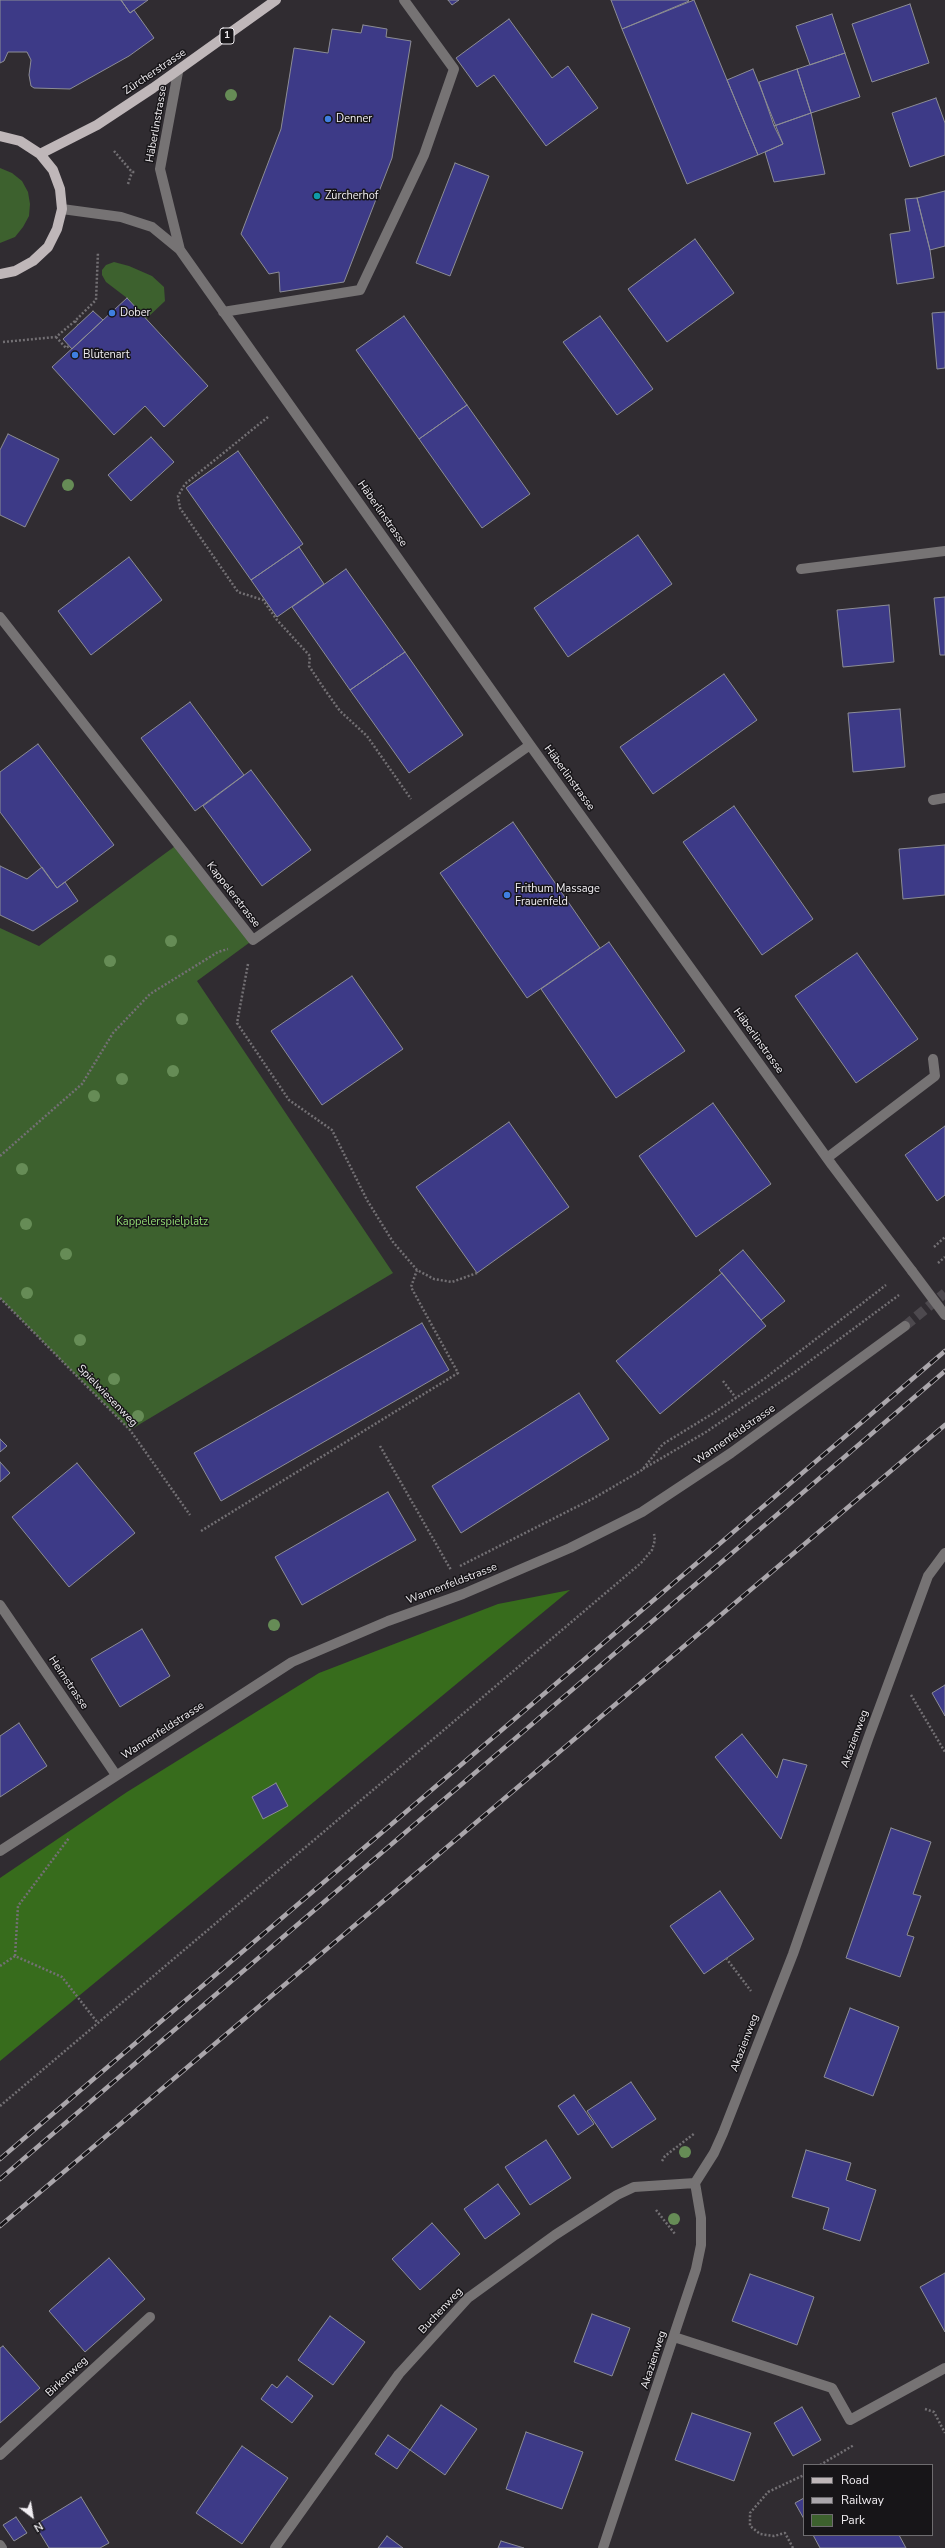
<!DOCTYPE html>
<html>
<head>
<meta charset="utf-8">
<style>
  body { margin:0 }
  #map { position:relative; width:945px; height:2548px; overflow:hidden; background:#302c31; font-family:"Nunito Sans",sans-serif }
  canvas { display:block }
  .legend { position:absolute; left:803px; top:2464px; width:130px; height:72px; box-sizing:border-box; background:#171518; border:1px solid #6e6c6f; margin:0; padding:5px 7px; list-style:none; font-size:12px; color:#f1eef2 }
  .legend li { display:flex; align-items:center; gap:8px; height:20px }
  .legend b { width:20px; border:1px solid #6e6c6f }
  .north { position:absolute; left:12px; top:2496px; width:40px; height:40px; -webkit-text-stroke:3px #171518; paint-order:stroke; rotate:149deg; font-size:11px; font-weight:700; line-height:16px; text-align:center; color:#f1eef2 }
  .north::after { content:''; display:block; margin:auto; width:14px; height:18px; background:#f1eef2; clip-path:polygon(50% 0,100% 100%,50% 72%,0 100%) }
</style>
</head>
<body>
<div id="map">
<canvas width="945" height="2548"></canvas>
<ul class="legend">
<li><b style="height:5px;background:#bfb7b9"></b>Road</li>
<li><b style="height:5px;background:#aaa6ab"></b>Railway</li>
<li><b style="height:11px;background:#3d612e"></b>Park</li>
</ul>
<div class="north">N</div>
</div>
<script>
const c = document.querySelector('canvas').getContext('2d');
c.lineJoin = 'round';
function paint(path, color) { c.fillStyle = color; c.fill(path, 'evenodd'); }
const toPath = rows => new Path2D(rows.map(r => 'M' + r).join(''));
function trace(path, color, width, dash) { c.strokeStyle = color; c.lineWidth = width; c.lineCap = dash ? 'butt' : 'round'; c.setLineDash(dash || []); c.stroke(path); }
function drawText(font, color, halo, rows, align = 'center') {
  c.font = font + ' "Nunito Sans",sans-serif'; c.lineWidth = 3; c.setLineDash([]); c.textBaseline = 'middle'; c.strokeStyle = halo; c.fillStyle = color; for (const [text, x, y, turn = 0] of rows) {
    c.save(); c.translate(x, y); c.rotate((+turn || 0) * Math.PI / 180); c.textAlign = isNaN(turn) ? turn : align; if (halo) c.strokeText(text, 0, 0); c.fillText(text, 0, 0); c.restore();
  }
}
const green = toPath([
  [0,168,12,173,22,181,28,192,30,204,29,216,23,227,15,237,0,243],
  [114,262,129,266,152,276,164,287,165,301,146,319,127,298,106,282,102,275,102,270,106,265],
  [178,844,253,940,197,981,393,1273,130,1430,0,1298,0,928,39,946]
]);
const forest = toPath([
  [570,1590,338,1782,0,2061,0,1878,127,1792,319,1673,498,1604]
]);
const building = toPath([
  [0,0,121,0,130,13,134,10,154,38,129,56,70,89,34,88,31,86,29,75,31,60,27,52,8,52,4,61,0,63,0,0],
  [121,0,148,0,130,13,121,0],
  [448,0,459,0,452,5,448,0],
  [611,0,688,0,689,1,622,29,611,0],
  [694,0,758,155,687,184,622,29,694,0],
  [910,4,929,63,872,82,852,24,910,4],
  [832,14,845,53,810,65,796,26,832,14],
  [509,19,552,78,568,66,598,108,546,146,494,75,477,87,456,58,509,19],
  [363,25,387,29,386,37,411,41,392,158,344,282,280,292,279,272,269,274,241,234,281,129,294,48,328,53,332,29,361,33,363,25],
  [845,53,860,97,811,113,797,69,845,53],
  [753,69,783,144,758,155,727,80,753,69],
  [797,69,811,113,774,126,759,82,797,69],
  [936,98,945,123,945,155,910,167,892,113,936,98],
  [811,113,825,174,774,182,765,152,783,144,774,126,811,113],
  [455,163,489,176,450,276,416,263,455,163],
  [945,191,945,246,930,250,917,198,945,191],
  [917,198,930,250,934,278,897,284,890,234,910,231,905,199,917,198],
  [695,239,734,293,667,342,628,289,695,239],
  [127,298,208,386,164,427,145,406,114,435,52,367,127,298],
  [93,311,103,320,72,349,63,339,93,311],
  [945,312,945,368,937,369,932,313,945,312],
  [404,316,467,405,419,439,356,350,404,316],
  [600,316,653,389,617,415,563,342,600,316],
  [467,405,530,494,482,528,419,439,467,405],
  [8,434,59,459,25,527,0,515,0,450,8,434],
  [151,437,174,462,131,501,108,475,151,437],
  [238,451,303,544,251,580,186,488,238,451],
  [638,535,672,584,568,657,534,608,638,535],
  [299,547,324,584,277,617,251,580,299,547],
  [129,557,162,600,91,655,58,611,129,557],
  [346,569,405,652,350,690,292,607,346,569],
  [945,597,945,655,940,655,934,598,945,597],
  [889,605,894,662,843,667,837,610,889,605],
  [405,652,463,735,409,773,350,690,405,652],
  [724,674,757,720,653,794,620,747,724,674],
  [190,702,244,775,195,811,141,738,190,702],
  [900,709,905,767,853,772,848,713,900,709],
  [38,744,114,845,57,888,0,812,0,772,38,744],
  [251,770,311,850,262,886,203,806,251,770],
  [734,806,813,919,762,955,683,842,734,806],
  [513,822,600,948,527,998,440,873,513,822],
  [945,845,945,895,903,899,899,849,945,845],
  [0,866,27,879,42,867,57,888,65,882,78,901,33,931,0,915,0,866],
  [609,942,685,1051,616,1098,541,989,609,942],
  [857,953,918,1039,856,1083,795,996,857,953],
  [352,976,403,1049,322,1105,271,1031,352,976],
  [713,1103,771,1184,696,1237,639,1156,713,1103],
  [509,1122,569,1207,477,1273,416,1187,509,1122],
  [945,1126,945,1195,937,1201,905,1155,945,1126],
  [743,1250,785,1301,761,1320,719,1270,743,1250],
  [722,1273,766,1326,660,1414,616,1361,722,1273],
  [422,1323,449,1370,221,1501,194,1453,422,1323],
  [579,1393,609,1439,461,1533,432,1486,579,1393],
  [0,1439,7,1446,0,1452,0,1439],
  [0,1462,10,1473,0,1482,0,1462],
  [77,1463,135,1533,69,1587,12,1517,77,1463],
  [388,1492,416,1540,302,1605,275,1557,388,1492],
  [142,1629,170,1676,120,1707,91,1659,142,1629],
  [945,1685,945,1716,932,1693,945,1685],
  [19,1723,47,1766,0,1797,0,1736,19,1723],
  [742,1734,777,1778,783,1759,807,1765,781,1839,715,1757,742,1734],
  [276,1783,288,1806,263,1819,252,1797,276,1783],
  [891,1828,931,1842,913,1894,921,1896,907,1935,914,1937,900,1977,846,1958,891,1828],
  [720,1891,754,1939,704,1974,670,1926,720,1891],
  [850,2008,899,2027,873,2096,824,2077,850,2008],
  [631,2082,656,2119,612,2148,587,2111,631,2082],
  [574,2095,594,2124,578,2135,558,2106,574,2095],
  [546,2140,571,2178,530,2205,505,2167,546,2140],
  [806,2150,851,2163,846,2180,876,2190,860,2241,823,2229,829,2208,792,2197,806,2150],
  [498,2184,520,2214,485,2239,464,2209,498,2184],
  [432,2223,460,2254,420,2290,392,2259,432,2223],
  [109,2258,145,2299,85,2352,49,2311,109,2258],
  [945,2273,945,2332,920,2287,945,2273],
  [750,2274,814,2297,797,2345,732,2321,750,2274],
  [592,2314,630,2328,612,2376,574,2362,592,2314],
  [330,2316,365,2342,333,2385,298,2360,330,2316],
  [3,2346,40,2388,0,2423,0,2348,3,2346],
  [287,2376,313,2396,292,2423,261,2399,272,2384,277,2388,287,2376],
  [441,2405,477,2429,445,2475,410,2450,441,2405],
  [802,2407,821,2440,793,2456,774,2423,802,2407],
  [692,2413,751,2433,734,2481,675,2460,692,2413],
  [526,2432,583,2452,562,2509,506,2489,526,2432],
  [388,2435,410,2450,397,2469,375,2454,388,2435],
  [242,2446,288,2478,242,2544,196,2513,242,2446],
  [81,2497,109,2543,100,2548,49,2548,35,2525,81,2497],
  [804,2498,804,2519,795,2503,804,2498],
  [16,2517,27,2533,14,2541,3,2525,16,2517],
  [813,2535,899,2535,906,2548,820,2548,813,2535],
  [387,2536,403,2548,378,2548,387,2536],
  [501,2541,524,2548,498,2548,501,2541]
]);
const minorTunnel = toPath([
  [905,1326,945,1293]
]);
const path = toPath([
  [114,151,132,172,136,172],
  [128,184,132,172],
  [75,321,78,325],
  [56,337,66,348,69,346],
  [3,342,56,337,75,321,96,300,98,252],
  [268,417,185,484,178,496,180,508,238,592,263,600,277,620,310,656,309,666,325,690,340,711,367,736,411,799],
  [248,964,237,1023,289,1100,332,1130,367,1200,393,1242,417,1270,434,1279,452,1282,477,1273],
  [0,1156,82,1084,113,1033,150,994,218,952,228,949],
  [934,1247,945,1237],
  [938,1263,945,1257],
  [0,1298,130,1430,190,1515],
  [723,1381,736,1398],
  [380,1446,451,1570],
  [643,1469,706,1432,795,1372,899,1295],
  [201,1531,458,1373,411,1287,417,1270],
  [460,1566,594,1498,642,1470,663,1444,712,1414,764,1379,886,1285],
  [911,1695,945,1752],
  [15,1956,18,1906,69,1838],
  [726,1958,751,1991],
  [0,1966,15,1956,62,1977,97,2022],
  [0,2106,641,1563,652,1550,655,1540,654,1534],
  [662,2161,665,2156,695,2133],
  [656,2210,675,2234],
  [925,2409,934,2412,945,2433],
  [820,2465,854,2445],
  [793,2548,785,2533,774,2536,760,2534,750,2526,750,2513,768,2492,804,2475]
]);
const minor = toPath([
  [178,72,160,169,180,250],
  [62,209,121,217,152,227,180,250,530,745,832,1165,912,1271],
  [223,312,360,290,424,155,454,69,404,0],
  [801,569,945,551],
  [0,617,253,940,530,745],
  [933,800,945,798],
  [827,1158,935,1076,933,1059],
  [0,1605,116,1775],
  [0,1851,292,1662,388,1621,463,1594,570,1548,642,1512,731,1453,905,1326],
  [674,2337,832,2388,850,2420,945,2368],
  [0,2455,150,2317],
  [0,2545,2,2548],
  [275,2548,399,2374,468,2298,555,2235,617,2195,634,2187,695,2183],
  [603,2548,696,2269,701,2245,701,2218,695,2183,714,2153,723,2133,793,1954,868,1739,928,1576,945,1553]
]);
const major = toPath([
  [0,136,20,141,40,154,53,170,60,189,62,209,57,229,48,247,33,261,15,271,0,274],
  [40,154,97,125,153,88,276,0]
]);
const rail = toPath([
  [0,2159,945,1351],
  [0,2179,945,1371],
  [0,2226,945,1425]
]);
const minorBridge = toPath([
  [912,1271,945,1315]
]);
const trees = [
  [231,95],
  [68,485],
  [171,941],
  [110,961],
  [182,1019],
  [173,1071],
  [122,1079],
  [94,1096],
  [22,1169],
  [26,1224],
  [66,1254],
  [27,1293],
  [80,1340],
  [114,1379],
  [138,1416],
  [274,1625],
  [685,2152],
  [674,2219]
];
const markers = [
  [328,119,4,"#3f7fe0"],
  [317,196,4,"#0f9aa8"],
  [112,313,4,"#3f7fe0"],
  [75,355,4,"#3f7fe0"],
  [507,895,4,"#3f7fe0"]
];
const shields = [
  [227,36,14]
];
const shieldNames = [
  ["1",227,36]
];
const streetNames = [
  ["Zürcherstrasse",155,72,-34],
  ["Häberlinstrasse",157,124,-80],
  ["Häberlinstrasse",382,514,55],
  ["Häberlinstrasse",569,778,54],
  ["Kappelerstrasse",233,895,52],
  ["Häberlinstrasse",758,1041,54],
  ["Spielwiesenweg",107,1396,46],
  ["Wannenfeldstrasse",735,1435,-35],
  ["Wannenfeldstrasse",452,1584,-21],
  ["Heimstrasse",68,1683,56],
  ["Wannenfeldstrasse",163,1731,-33],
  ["Akazienweg",855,1739,-70],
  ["Akazienweg",745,2043,-69],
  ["Buchenweg",441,2311,-47],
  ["Akazienweg",654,2360,-72],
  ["Birkenweg",67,2377,-43]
];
const poiNames = [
  ["Denner",336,119],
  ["Zürcherhof",325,196],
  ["Dober",120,313],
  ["Blütenart",83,355],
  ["Frithum Massage",515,889],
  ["Frauenfeld",515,902]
];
const parkNames = [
  ["Kappelerspielplatz",162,1222]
];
paint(green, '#3d612e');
paint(forest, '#376c1c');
paint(building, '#3d3a87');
trace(building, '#8c8d95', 1);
trace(minorTunnel, '#4d494e', 10, [10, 5]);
trace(path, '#737074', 2.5, [2, 2]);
trace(minor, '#767374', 10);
trace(major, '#bfb7b9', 10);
trace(rail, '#aaa6ab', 4.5);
trace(rail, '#171518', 3, [9]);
trace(minorBridge, '#767374', 10);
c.fillStyle = '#668c56';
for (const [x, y] of trees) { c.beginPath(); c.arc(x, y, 6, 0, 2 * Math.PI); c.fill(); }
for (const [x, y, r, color] of markers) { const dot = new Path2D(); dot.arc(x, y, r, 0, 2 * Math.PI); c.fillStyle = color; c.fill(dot); trace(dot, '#171518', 1.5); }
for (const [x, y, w] of shields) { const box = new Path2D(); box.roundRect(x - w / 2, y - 8, w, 16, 3); c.fillStyle = '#171518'; c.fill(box); trace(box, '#f1eef2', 1); }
drawText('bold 10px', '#f1eef2', null, shieldNames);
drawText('11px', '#f1eef2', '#171518', streetNames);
drawText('11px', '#f1eef2', '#171518', poiNames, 'left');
drawText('11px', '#93db74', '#171518', parkNames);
</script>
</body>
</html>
